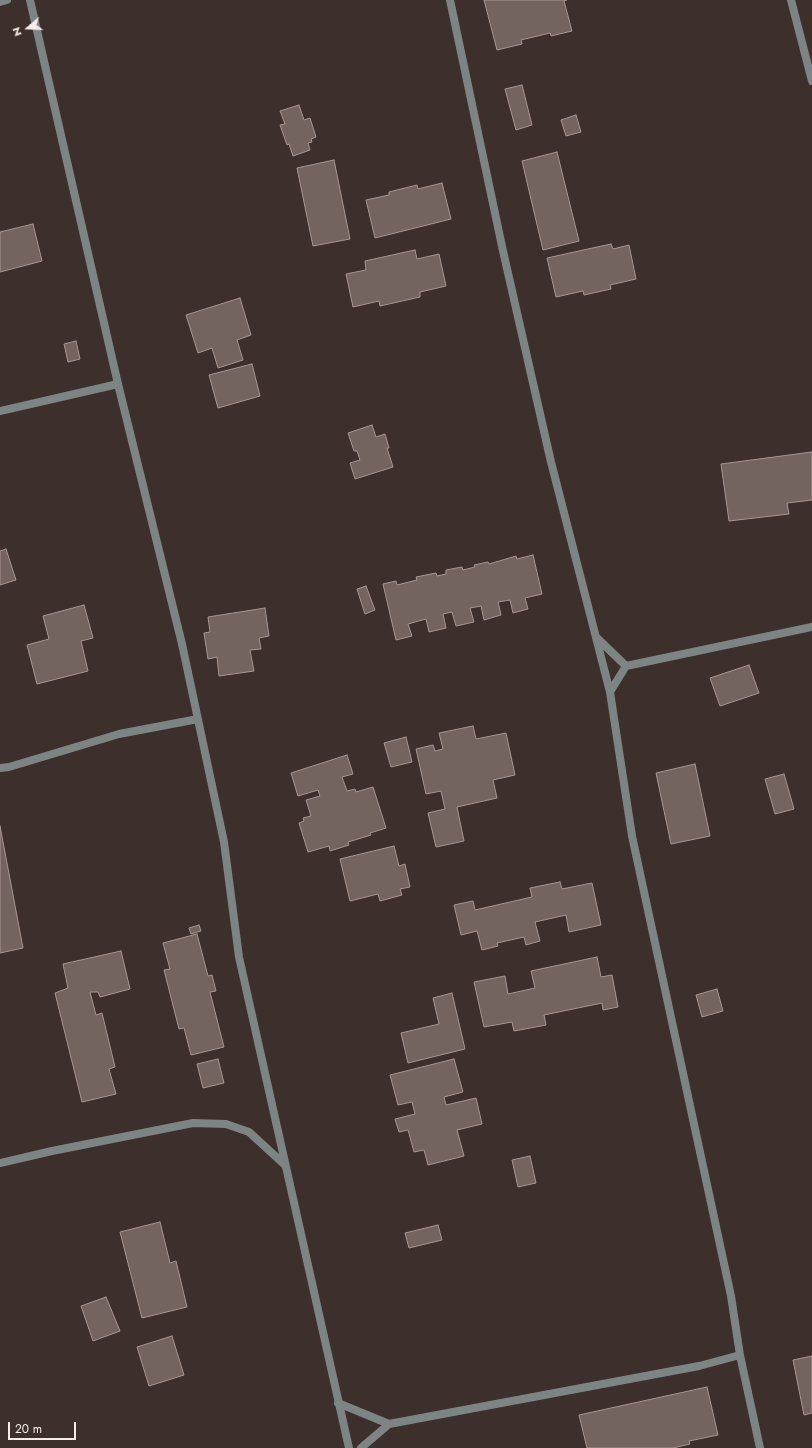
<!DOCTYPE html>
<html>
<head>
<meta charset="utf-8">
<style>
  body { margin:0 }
  #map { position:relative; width:812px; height:1448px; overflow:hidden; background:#3d2f2c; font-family:Jost,sans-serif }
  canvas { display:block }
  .north { position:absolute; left:8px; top:8px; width:40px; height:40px; -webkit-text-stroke:3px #3d2f2c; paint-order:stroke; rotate:251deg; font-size:11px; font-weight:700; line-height:16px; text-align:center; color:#f6edeb }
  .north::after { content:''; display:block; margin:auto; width:14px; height:18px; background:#f6edeb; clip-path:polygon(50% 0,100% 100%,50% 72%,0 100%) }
  .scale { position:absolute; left:8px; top:1422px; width:68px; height:18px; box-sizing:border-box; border:2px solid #f6edeb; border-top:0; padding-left:5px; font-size:12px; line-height:14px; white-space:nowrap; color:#f6edeb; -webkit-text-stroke:3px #3d2f2c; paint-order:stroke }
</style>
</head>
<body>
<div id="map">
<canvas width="812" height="1448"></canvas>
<div class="north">N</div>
<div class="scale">20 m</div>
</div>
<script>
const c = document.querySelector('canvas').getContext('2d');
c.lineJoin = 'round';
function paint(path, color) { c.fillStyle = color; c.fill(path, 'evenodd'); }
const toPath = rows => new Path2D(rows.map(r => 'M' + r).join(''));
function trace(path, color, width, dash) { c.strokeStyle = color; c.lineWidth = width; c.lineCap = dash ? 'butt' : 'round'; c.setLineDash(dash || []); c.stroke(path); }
const building = toPath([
  [484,0,567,0,564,1,572,31,551,36,550,33,521,40,522,44,497,50,484,0],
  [522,85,532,125,516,130,505,89,522,85],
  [299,105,304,120,310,118,316,137,311,139,312,142,308,143,310,150,293,156,289,144,287,145,280,125,285,124,280,111,299,105],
  [576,115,581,132,566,136,561,120,576,115],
  [557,152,579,241,543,250,522,161,557,152],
  [334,160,350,239,313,246,297,168,334,160],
  [442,183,451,219,375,238,366,200,389,195,389,192,417,185,418,189,442,183],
  [33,224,42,261,0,272,0,232,33,224],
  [611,244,613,249,629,245,636,279,610,285,611,289,584,295,583,291,556,297,547,258,611,244],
  [415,250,417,259,439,254,446,286,420,292,420,297,380,306,379,301,353,307,346,274,366,270,365,261,415,250],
  [240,298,251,335,237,340,243,360,218,368,212,348,198,353,186,315,240,298],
  [76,341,80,359,68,362,64,344,76,341],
  [252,364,260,396,218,408,209,375,252,364],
  [372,425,376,437,385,434,389,448,387,448,393,467,355,479,350,463,360,460,357,451,354,451,348,433,372,425],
  [812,452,812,500,787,503,789,514,729,521,721,464,812,452],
  [6,549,16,580,0,585,0,551,6,549],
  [533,555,542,594,525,598,528,609,513,613,510,600,498,602,501,615,484,620,481,606,470,608,474,622,456,626,452,612,443,614,446,628,429,632,426,619,408,624,412,636,396,640,383,584,396,581,397,585,417,580,416,577,436,573,437,576,446,574,446,570,462,567,463,570,475,567,474,565,488,562,489,564,516,556,517,559,533,555],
  [366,586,375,610,365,614,357,589,366,586],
  [84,605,93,638,81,641,88,671,37,684,27,645,49,639,43,616,84,605],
  [265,608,269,636,259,638,261,649,250,650,254,671,219,676,217,657,208,659,204,633,210,632,208,617,265,608],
  [749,665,759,693,720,706,710,678,749,665],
  [473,726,476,739,506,733,515,775,493,780,497,798,457,807,464,841,436,847,428,813,445,809,441,791,426,794,416,749,433,745,435,751,443,749,439,733,473,726],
  [406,737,412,762,391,767,384,743,406,737],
  [347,755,353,774,342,777,347,791,355,789,356,792,373,787,386,828,370,833,371,835,348,842,349,845,330,851,329,846,308,852,299,823,304,821,303,818,311,816,306,800,320,796,318,790,298,796,291,773,347,755],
  [695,764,710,836,671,844,656,773,695,764],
  [784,774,794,809,775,814,765,779,784,774],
  [0,826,23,948,0,953,0,826],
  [394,846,399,866,405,864,410,887,400,889,402,895,380,901,378,894,350,901,340,859,394,846],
  [560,882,562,889,592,883,601,925,569,932,566,915,535,922,540,941,526,945,524,937,497,943,498,946,482,950,477,931,461,935,454,905,473,901,475,910,532,897,530,888,560,882],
  [199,925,201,931,191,934,189,928,199,925],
  [197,934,208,976,212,975,216,991,210,992,224,1047,191,1055,184,1028,179,1029,164,970,170,969,163,943,197,934],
  [121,951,130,989,100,997,98,992,90,992,96,1015,102,1013,115,1067,109,1069,116,1094,82,1102,55,993,68,988,63,964,121,951],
  [597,957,601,977,612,975,618,1007,603,1010,602,1003,544,1015,546,1025,514,1031,512,1022,484,1027,474,982,505,976,508,994,535,988,531,971,597,957],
  [717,989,723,1011,702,1017,696,995,717,989],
  [452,993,465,1049,408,1063,401,1033,439,1024,433,998,452,993],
  [218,1059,224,1083,203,1088,197,1064,218,1059],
  [454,1059,463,1092,444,1097,446,1105,476,1098,482,1124,457,1130,464,1156,428,1165,424,1150,414,1152,408,1130,399,1132,395,1119,415,1114,412,1102,398,1105,390,1075,454,1059],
  [530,1156,536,1183,518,1187,512,1160,530,1156],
  [160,1222,170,1263,176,1261,187,1307,142,1318,120,1232,160,1222],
  [438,1225,442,1240,409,1248,405,1233,438,1225],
  [106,1297,120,1331,93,1341,81,1306,106,1297],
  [172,1336,184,1375,149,1386,137,1347,172,1336],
  [812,1356,812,1413,804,1415,793,1360,812,1356],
  [707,1387,718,1435,689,1441,690,1444,673,1448,587,1448,579,1415,707,1387]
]);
const minor = toPath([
  [30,0,118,384,182,644,224,842,239,957,349,1448],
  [450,0,503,251,551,462,610,692,632,836,731,1296,740,1355,760,1448],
  [791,0,812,81],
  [0,2,7,0],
  [0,411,118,384],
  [596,637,626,666],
  [610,692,626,666,812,627],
  [0,768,9,767,119,734,198,719],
  [0,1163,52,1151,193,1123,226,1124,249,1132,285,1165],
  [338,1403,389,1424],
  [361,1448,389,1424,699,1366,740,1355]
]);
paint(building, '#746460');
trace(building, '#a79693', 1);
trace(minor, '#7c8484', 8);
</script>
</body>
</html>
